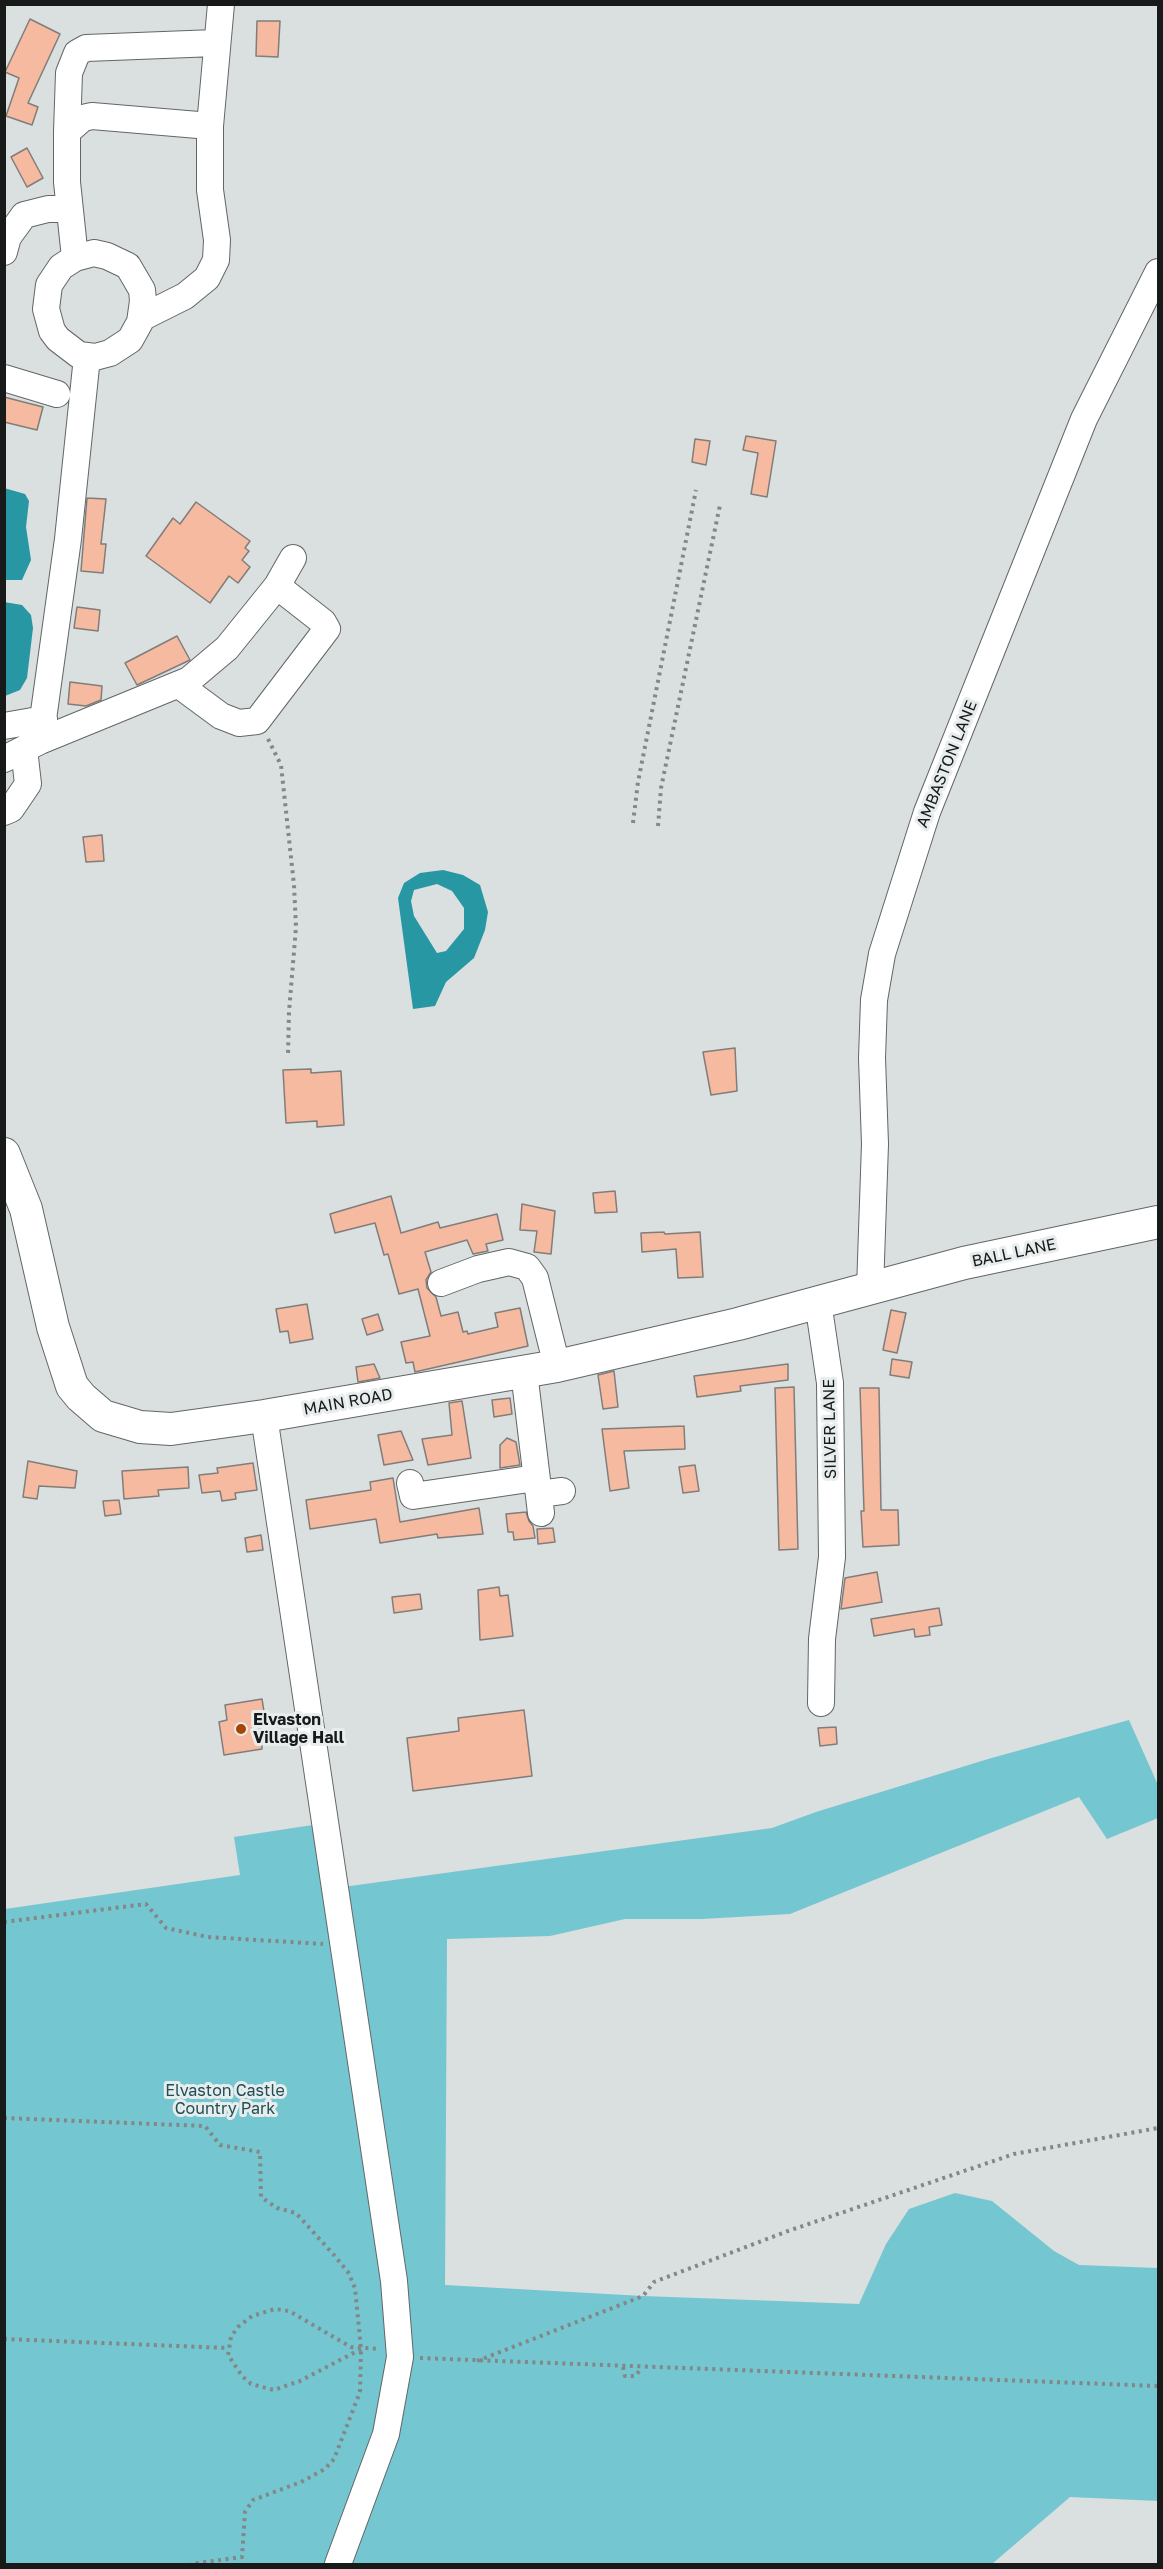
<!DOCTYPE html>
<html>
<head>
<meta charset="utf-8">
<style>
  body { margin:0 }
  #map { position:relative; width:1163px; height:2569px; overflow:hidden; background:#dadfe0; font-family:"Golos Text",sans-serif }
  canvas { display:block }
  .frame { position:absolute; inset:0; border:6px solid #181a1a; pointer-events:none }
</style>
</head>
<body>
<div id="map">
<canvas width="1163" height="2569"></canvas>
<div class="frame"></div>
</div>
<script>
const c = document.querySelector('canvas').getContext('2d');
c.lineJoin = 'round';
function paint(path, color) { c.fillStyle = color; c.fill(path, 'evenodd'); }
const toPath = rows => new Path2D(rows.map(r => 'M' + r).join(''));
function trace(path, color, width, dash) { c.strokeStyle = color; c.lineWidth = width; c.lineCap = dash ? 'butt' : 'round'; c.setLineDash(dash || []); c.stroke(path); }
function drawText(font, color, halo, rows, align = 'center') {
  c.font = font + ' "Golos Text",sans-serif'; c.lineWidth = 6; c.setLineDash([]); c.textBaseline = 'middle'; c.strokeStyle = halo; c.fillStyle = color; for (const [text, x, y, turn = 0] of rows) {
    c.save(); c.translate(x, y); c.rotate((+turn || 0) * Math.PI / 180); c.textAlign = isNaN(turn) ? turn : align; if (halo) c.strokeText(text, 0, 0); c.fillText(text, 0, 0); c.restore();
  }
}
const green = toPath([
  [1129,1720,1158,1785,1158,1818,1107,1839,1079,1797,790,1914,702,1919,625,1919,550,1936,447,1939,445,2285,643,2296,859,2304,886,2244,909,2209,955,2193,992,2201,1054,2251,1079,2265,1158,2268,1158,2501,1070,2497,992,2564,4,2564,5,1909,240,1875,234,1837,319,1824,343,1887,772,1828,816,1812,988,1759]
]);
const water = toPath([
  [4,488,25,494,29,501,26,527,31,560,22,580,5,580],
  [4,602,22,605,31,615,33,628,27,678,20,690,5,696],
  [443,870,463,875,480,885,488,912,485,930,474,958,446,982,435,1006,413,1009,398,898,404,883,420,873],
  [437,884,452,891,464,908,464,929,446,951,437,953,414,916,411,901,414,890]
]);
const building = toPath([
  [30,19,60,34,28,103,38,107,32,125,6,116,19,78,5,72,30,19],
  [257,21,280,21,278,57,256,56,257,21],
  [27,148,43,178,27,187,11,157,27,148],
  [4,397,43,407,37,430,4,422,4,397],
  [746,436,776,441,767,497,751,494,758,453,743,450,746,436],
  [695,439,710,441,706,465,692,462,695,439],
  [87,498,106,499,101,544,106,544,103,573,81,571,87,498],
  [196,502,250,541,245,548,249,551,242,560,250,567,238,583,229,576,210,603,146,556,173,518,180,524,196,502],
  [77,607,100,610,98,631,74,628,77,607],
  [177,636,190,660,137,685,125,663,177,636],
  [70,682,102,686,101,700,86,706,68,704,70,682],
  [102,835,104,861,86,862,83,837,102,835],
  [735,1048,737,1091,711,1095,703,1052,735,1048],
  [311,1069,311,1073,341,1071,344,1125,317,1127,317,1121,286,1123,283,1070,311,1069],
  [615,1191,617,1212,595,1213,593,1193,615,1191],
  [391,1196,401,1233,438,1222,440,1228,497,1214,503,1240,486,1244,488,1251,473,1254,467,1240,425,1252,431,1272,426,1280,427,1288,436,1297,441,1316,458,1312,463,1332,467,1331,468,1334,498,1327,495,1313,520,1308,528,1346,415,1372,413,1362,406,1363,401,1342,430,1336,418,1289,399,1294,388,1254,384,1255,375,1223,335,1233,330,1214,391,1196],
  [522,1204,555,1211,551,1254,534,1252,537,1231,520,1230,522,1204],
  [664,1232,665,1234,700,1232,703,1277,678,1278,676,1249,642,1252,641,1233,664,1232],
  [307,1304,313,1339,290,1343,288,1331,280,1332,276,1309,307,1304],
  [891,1310,906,1313,897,1353,883,1350,891,1310],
  [378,1314,383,1330,367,1335,362,1319,378,1314],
  [892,1359,912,1362,909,1378,890,1375,892,1359],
  [374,1364,380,1378,358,1382,356,1367,374,1364],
  [788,1364,788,1380,740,1386,741,1391,697,1397,694,1376,788,1364],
  [614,1371,618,1407,603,1409,598,1375,614,1371],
  [794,1387,798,1549,779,1550,775,1388,794,1387],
  [860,1388,879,1388,881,1510,898,1510,899,1545,863,1547,861,1511,864,1511,860,1388],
  [510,1398,512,1414,494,1417,492,1400,510,1398],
  [462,1401,471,1458,428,1465,422,1439,452,1435,449,1403,462,1401],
  [684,1426,685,1449,624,1451,629,1488,610,1491,602,1429,684,1426],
  [401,1431,413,1460,384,1465,378,1435,401,1431],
  [507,1438,516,1442,520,1465,500,1468,500,1445,507,1438],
  [28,1461,77,1471,75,1488,39,1486,37,1499,23,1497,28,1461],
  [253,1463,257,1490,235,1493,236,1499,222,1501,220,1491,202,1493,199,1475,218,1473,217,1468,253,1463],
  [695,1465,699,1491,683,1493,679,1467,695,1465],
  [188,1467,189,1488,158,1490,159,1496,124,1499,122,1471,188,1467],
  [393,1478,400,1522,479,1508,483,1534,438,1538,437,1534,380,1543,376,1519,310,1529,306,1500,371,1490,370,1482,393,1478],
  [119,1500,121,1514,105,1516,103,1501,119,1500],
  [526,1512,529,1521,533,1526,535,1538,514,1540,513,1532,508,1532,506,1514,526,1512],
  [553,1528,555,1542,538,1544,537,1529,553,1528],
  [261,1535,263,1550,247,1552,245,1538,261,1535],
  [877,1572,882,1602,841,1609,845,1578,877,1572],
  [499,1587,500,1596,508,1595,513,1636,480,1640,478,1590,499,1587],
  [420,1594,422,1609,394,1613,392,1597,420,1594],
  [939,1608,942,1625,929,1627,930,1635,915,1637,914,1629,874,1636,871,1619,939,1608],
  [262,1699,265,1718,260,1718,262,1749,224,1755,219,1722,227,1720,225,1705,262,1699],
  [524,1710,532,1776,413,1791,407,1738,459,1731,458,1718,524,1710],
  [836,1727,837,1744,820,1746,818,1728,836,1727]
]);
const path = toPath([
  [268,739,281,765,294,885,296,927,289,1012,288,1055],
  [633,823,638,782,696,490],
  [658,826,661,788,720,505],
  [4,1922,146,1904,166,1928,208,1937,323,1944],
  [4,2118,205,2126,220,2145,260,2152,261,2197,277,2208,296,2213,333,2254,348,2272,355,2288,361,2349,360,2392,334,2459,325,2469,301,2482,253,2500,245,2512,242,2557,191,2564],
  [4,2339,228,2348],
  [361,2349,300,2381,274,2390,251,2384,242,2376,228,2355,231,2337,238,2327,252,2316,275,2309,289,2311,351,2347,378,2349],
  [420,2358,1158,2386],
  [477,2361,643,2296,654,2282,788,2231,1014,2154,1158,2128],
  [623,2367,625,2376,635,2376,642,2368]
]);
const minor = toPath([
  [210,126,221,4],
  [67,132,83,118,92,116,210,126,210,190,217,240,216,260,207,278,185,296,141,318],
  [4,252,8,237,24,215,48,209,69,209],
  [94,253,107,256,128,266,142,290,143,301,140,322,130,340,110,353,95,357,79,355,58,339,52,331,46,309,49,285,61,267,75,258,94,253],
  [75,258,67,182,67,132,69,73,77,53,86,48,215,43],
  [4,378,57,394],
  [179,685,221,716,239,723,257,721,327,629,323,622,277,586],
  [4,726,44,719],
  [40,741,189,680,227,648,277,586,293,558],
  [4,759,40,741,68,539,87,357],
  [4,812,11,809,28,784,24,749],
  [441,1283,478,1269,509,1262,527,1267,535,1278,557,1366],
  [870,1289,875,1144,872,1058,874,1000,882,954,927,812,1084,419,1158,272],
  [818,1302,830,1383,832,1557,822,1639,821,1703],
  [524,1372,541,1513],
  [264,1416,394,2281,400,2357,386,2434,338,2564],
  [410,1483,413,1496,536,1478],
  [539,1494,562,1491]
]);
const major = toPath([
  [4,1154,26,1209,53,1327,72,1386,81,1397,103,1416,140,1427,171,1429,264,1416,557,1366,738,1324,964,1263,1158,1222]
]);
const markers = [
  [241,1729,6,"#a74503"]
];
const streetNames = [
  ["AMBASTON LANE",947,764,-68],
  ["BALL LANE",1014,1253,-12],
  ["MAIN ROAD",348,1402,-10],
  ["SILVER LANE",830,1429,-91]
];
const poiNames = [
  ["Elvaston",253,1720],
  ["Village Hall",253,1738]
];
const parkNames = [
  ["Elvaston Castle",225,2091],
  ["Country Park",225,2109]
];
paint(green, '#74c6d0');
paint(water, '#2697a3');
paint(building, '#f5ba9f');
trace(building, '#817d7b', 1.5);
trace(minor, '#626667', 28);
trace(major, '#626667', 34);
trace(path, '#838787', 4, [3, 4.5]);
trace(minor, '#fff', 26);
trace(major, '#fff', 32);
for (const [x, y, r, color] of markers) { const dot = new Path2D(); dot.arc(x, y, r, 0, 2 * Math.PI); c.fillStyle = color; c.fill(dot); trace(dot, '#e7eced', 2); }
drawText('16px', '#181a1a', '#e7eced', streetNames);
drawText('bold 16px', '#181a1a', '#e7eced', poiNames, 'left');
drawText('16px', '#214f55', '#e7eced', parkNames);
</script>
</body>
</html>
